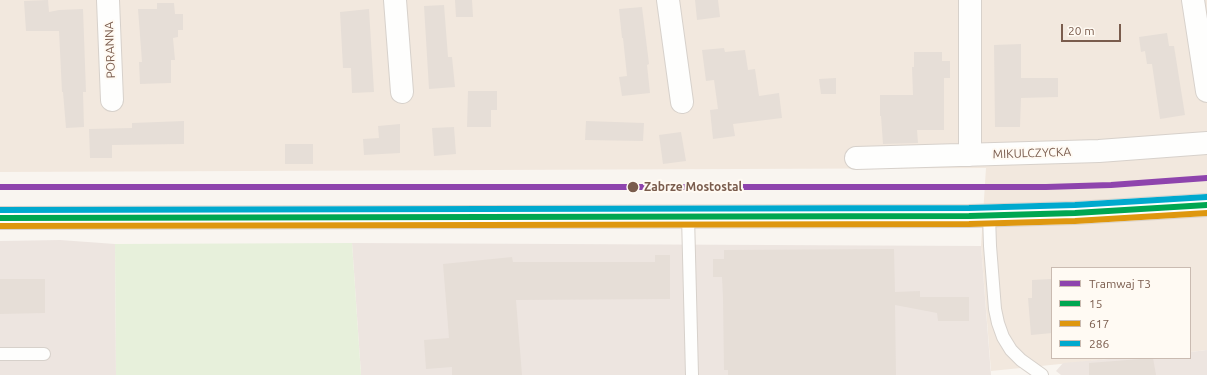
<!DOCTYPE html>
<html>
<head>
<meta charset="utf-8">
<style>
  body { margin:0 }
  #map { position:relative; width:1207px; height:375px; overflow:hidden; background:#f9f5f0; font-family:Ubuntu,sans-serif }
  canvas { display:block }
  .legend { position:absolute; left:1051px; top:267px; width:140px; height:92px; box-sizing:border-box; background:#fffaf3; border:1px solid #cabbb1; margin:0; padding:5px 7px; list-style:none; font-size:12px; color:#7a5c4d }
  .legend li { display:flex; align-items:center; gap:8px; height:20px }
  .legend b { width:20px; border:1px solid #cabbb1 }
  .scale { position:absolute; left:1061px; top:24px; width:60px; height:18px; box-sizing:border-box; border:2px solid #7a5c4d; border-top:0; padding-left:5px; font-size:12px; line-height:14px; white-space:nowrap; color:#7a5c4d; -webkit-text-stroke:3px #fffaf3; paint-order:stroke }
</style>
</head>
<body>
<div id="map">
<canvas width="1207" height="375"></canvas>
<ul class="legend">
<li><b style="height:5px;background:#8e44ad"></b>Tramwaj T3</li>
<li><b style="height:5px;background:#00a651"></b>15</li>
<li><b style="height:5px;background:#de970f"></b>617</li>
<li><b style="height:5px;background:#00a9ce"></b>286</li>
</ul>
<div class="scale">20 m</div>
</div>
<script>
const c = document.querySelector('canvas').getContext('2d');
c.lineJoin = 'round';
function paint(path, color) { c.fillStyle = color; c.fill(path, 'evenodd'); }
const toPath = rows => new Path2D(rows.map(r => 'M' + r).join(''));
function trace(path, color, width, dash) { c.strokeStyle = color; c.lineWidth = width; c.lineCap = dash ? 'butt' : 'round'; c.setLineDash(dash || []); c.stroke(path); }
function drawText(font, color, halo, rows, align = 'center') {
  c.font = font + ' Ubuntu,sans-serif'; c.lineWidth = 4; c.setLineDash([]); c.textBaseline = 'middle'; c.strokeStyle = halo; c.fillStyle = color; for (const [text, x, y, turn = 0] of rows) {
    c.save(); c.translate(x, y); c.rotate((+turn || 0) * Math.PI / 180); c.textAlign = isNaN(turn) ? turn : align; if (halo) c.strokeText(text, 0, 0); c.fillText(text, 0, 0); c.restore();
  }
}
const residential = toPath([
  [0,0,1207,0,1207,350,1190,352,1190,268,1052,268,1052,358,1120,358,991,371,981,246,986,168,0,172]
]);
const industrial = toPath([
  [60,240,115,244,116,375,0,375,0,241],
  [352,243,981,246,991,375,361,375],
  [1207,350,1207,375,1061,375,1056,371,1063,363,1120,358,1190,358,1190,352]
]);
const green = toPath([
  [352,243,361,375,116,375,115,244]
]);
const building = toPath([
  [48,0,49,12,59,10,83,9,86,92,83,92,84,127,66,128,63,92,62,92,59,31,26,31,24,1],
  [455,0,472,0,473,17,456,17],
  [695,0,718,0,720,17,697,20],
  [157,3,174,3,175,14,183,14,183,30,178,30,178,37,173,38,175,60,171,60,171,83,140,84,139,62,142,62,138,9,157,9],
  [444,5,448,57,452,57,455,87,429,89,424,6],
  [642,7,649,64,647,65,650,93,622,96,619,77,627,76,623,38,622,38,619,9],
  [369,9,374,92,352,93,351,68,343,68,340,12],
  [1167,33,1169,46,1174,46,1185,115,1160,119,1152,64,1147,64,1145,51,1141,52,1139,37],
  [1021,44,1021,78,1058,78,1058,97,1021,98,1020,127,995,127,994,45],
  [724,48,725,52,745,50,748,70,755,69,759,96,779,93,782,118,733,124,735,136,713,139,710,110,718,109,714,80,706,81,702,50],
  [914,52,942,52,942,61,950,61,950,78,944,78,944,130,917,130,918,143,883,144,881,116,880,116,880,95,913,95,912,67,914,67],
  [836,78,836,94,821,94,819,79],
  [468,91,497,91,497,110,491,110,491,127,467,127],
  [184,121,184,144,112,145,112,158,90,158,89,129,132,128,132,123],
  [586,121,644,123,643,141,585,140],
  [400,124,400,153,364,155,363,139,379,138,378,126],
  [454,127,456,154,434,156,432,128],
  [681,132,686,161,663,164,659,135],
  [285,144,313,144,313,164,285,164],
  [894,249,895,292,920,291,920,297,969,297,969,321,938,321,937,313,895,305,896,375,728,375,728,370,724,370,723,298,722,277,713,277,713,259,724,259,724,250],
  [655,255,670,255,670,299,516,300,522,375,452,375,452,367,426,369,424,340,449,338,443,264,512,257,513,262,655,262],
  [0,279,45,279,45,313,0,314],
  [1052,279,1052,333,1031,335,1028,298,1032,298,1032,280],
  [1153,358,1156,375,1089,375,1089,363]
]);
const service = toPath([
  [989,215,990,246,995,309,998,323,1003,337,1011,350,1021,360,1042,375],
  [688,216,692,375],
  [0,354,44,354]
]);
const minor = toPath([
  [108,0,112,100],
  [395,0,402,92],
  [668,0,682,102],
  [970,0,970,155],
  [1193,0,1207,91],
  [856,158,1099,151,1207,143]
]);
const secondary = toPath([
  [0,218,969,216,1075,213,1207,205]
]);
const bus1 = toPath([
  [0,218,969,216,1075,213,1207,205]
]);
const bus2 = toPath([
  [0,226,969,224,1075,221,1207,213]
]);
const bus3 = toPath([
  [0,210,969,208,1075,205,1207,197]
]);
const tram1 = toPath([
  [0,187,1046,187,1111,185,1207,178]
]);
const markers = [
  [633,187,6,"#7a5c4d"]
];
const streetNames = [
  ["PORANNA",110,50,-92],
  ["MIKULCZYCKA",1032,153,-2]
];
const stopNames = [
  ["Zabrze Mostostal",644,187]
];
paint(residential, '#f2e8de');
paint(industrial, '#ede5e0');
paint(green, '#e7f0db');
paint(building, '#e6ded7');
trace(service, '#d7d1cb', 14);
trace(minor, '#d7d1cb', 24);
trace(secondary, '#d9d2cb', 24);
trace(service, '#fefefd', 12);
trace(minor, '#fefefd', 22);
trace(secondary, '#fefefd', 22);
trace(bus1, '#00a651', 6);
trace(bus2, '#de970f', 6);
trace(bus3, '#00a9ce', 6);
trace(tram1, '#8e44ad', 6);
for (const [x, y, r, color] of markers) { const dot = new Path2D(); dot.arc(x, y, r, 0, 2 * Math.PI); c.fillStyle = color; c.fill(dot); trace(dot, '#fffaf3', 1.5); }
drawText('12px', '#7a5c4d', '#fffaf3', streetNames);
drawText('bold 12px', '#7a5c4d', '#fffaf3', stopNames, 'left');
</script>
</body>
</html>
